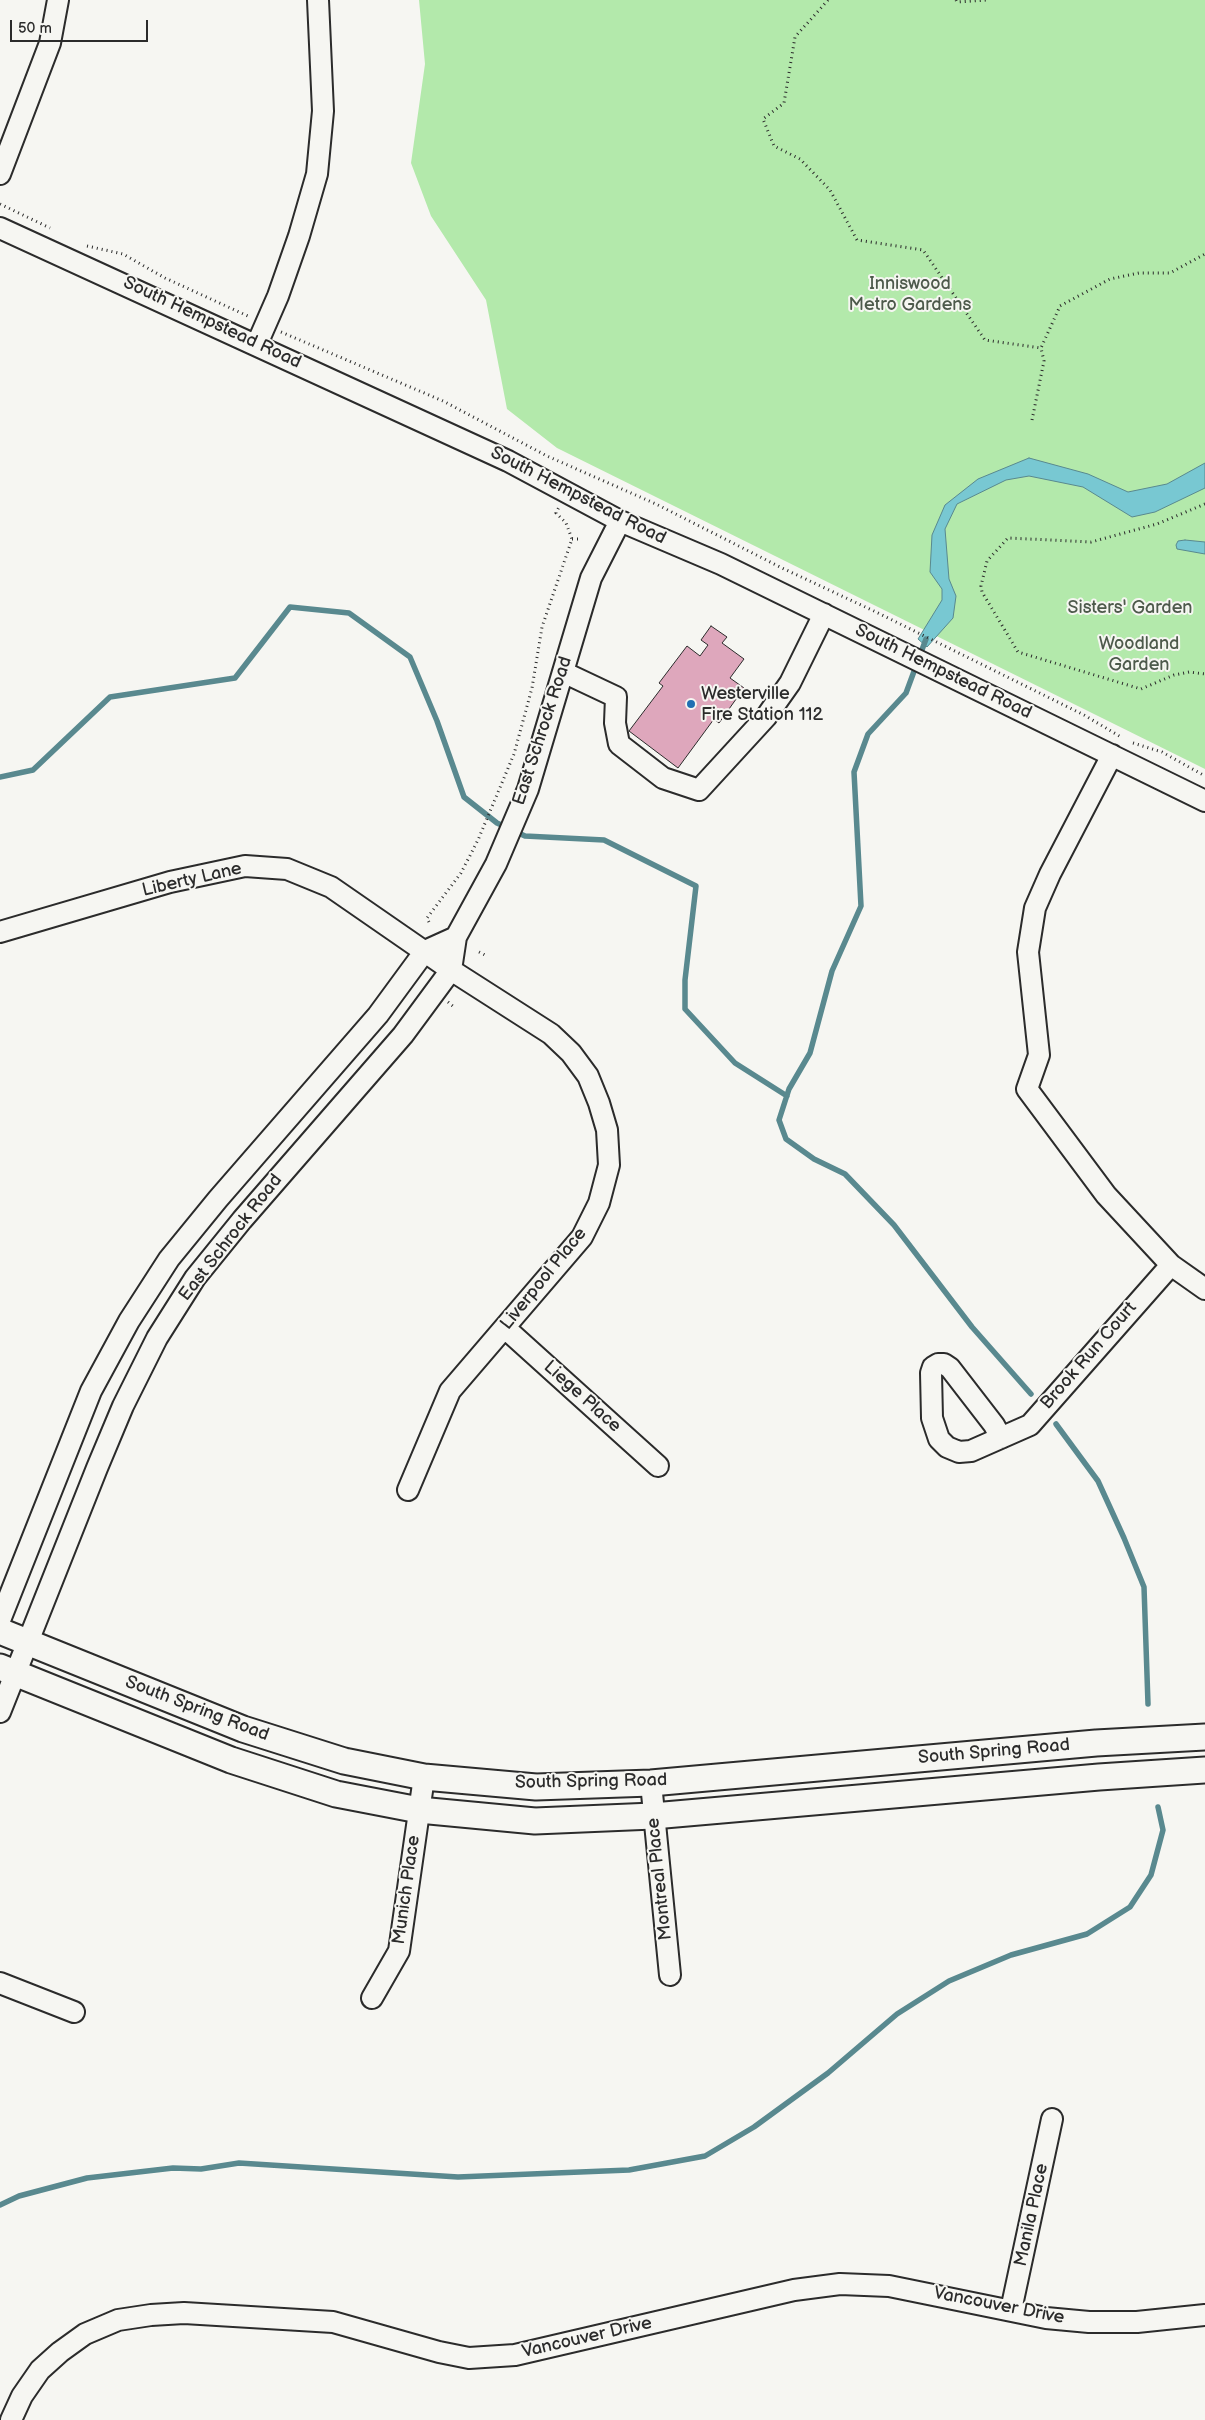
<!DOCTYPE html>
<html>
<head>
<meta charset="utf-8">
<style>
  body { margin:0 }
  #map { position:relative; width:1205px; height:2420px; overflow:hidden; background:#f6f6f2; font-family:"Balsamiq Sans",sans-serif }
  canvas { display:block }
  .scale { position:absolute; left:10px; top:20px; width:138px; height:22px; box-sizing:border-box; border:2px solid #2b2b2b; border-top:0; padding-left:6px; font-size:15px; line-height:18px; white-space:nowrap; color:#2b2b2b; -webkit-text-stroke:4px #f6f6f2; paint-order:stroke }
</style>
</head>
<body>
<div id="map">
<canvas width="1205" height="2420"></canvas>
<div class="scale">50 m</div>
</div>
<script>
const c = document.querySelector('canvas').getContext('2d');
c.lineJoin = 'round';
function paint(path, color) { c.fillStyle = color; c.fill(path, 'evenodd'); }
const toPath = rows => new Path2D(rows.map(r => 'M' + r).join(''));
function trace(path, color, width, dash) { c.strokeStyle = color; c.lineWidth = width; c.lineCap = dash ? 'butt' : 'round'; c.setLineDash(dash || []); c.stroke(path); }
function drawText(font, color, halo, rows, align = 'center') {
  c.font = font + ' "Balsamiq Sans",sans-serif'; c.lineWidth = 4; c.setLineDash([]); c.textBaseline = 'middle'; c.strokeStyle = halo; c.fillStyle = color; for (const [text, x, y, turn = 0] of rows) {
    c.save(); c.translate(x, y); c.rotate((+turn || 0) * Math.PI / 180); c.textAlign = isNaN(turn) ? turn : align; if (halo) c.strokeText(text, 0, 0); c.fillText(text, 0, 0); c.restore();
  }
}
const green = toPath([
  [419,0,1205,0,1205,769,557,448,507,409,486,300,431,216,411,163,425,64]
]);
const water = toPath([
  [1029,458,1088,474,1128,492,1167,484,1205,463,1205,488,1155,512,1132,517,1083,487,1029,476,1006,480,957,504,945,529,949,579,956,596,953,618,927,647,918,639,942,600,942,589,930,572,932,535,945,505,978,479,1029,458],
  [1185,540,1205,542,1205,554,1177,549,1176,545,1178,541,1185,540]
]);
const stream = toPath([
  [926,639,906,693,868,734,854,772,861,906,832,971,810,1053,789,1089,779,1120,786,1139,814,1159,845,1174,894,1225,972,1327,1031,1394],
  [0,777,33,770,110,697,235,678,290,607,349,613,410,657,437,721,464,797,497,823,525,836,604,840,696,886,685,980,685,1009,735,1063,787,1096],
  [1056,1424,1098,1481,1124,1538,1144,1587,1148,1704],
  [0,2205,19,2196,87,2178,173,2168,201,2169,239,2163,458,2177,629,2170,705,2156,754,2127,828,2073,897,2014,949,1981,1011,1955,1087,1934,1130,1907,1151,1875,1163,1830,1158,1807]
]);
const building = toPath([
  [711,626,727,637,722,643,744,659,730,678,744,688,719,723,714,719,678,768,629,731,663,686,659,683,687,646,700,656,708,645,701,640,711,626]
]);
const path = toPath([
  [828,0,795,37,784,103,763,119,774,146,800,159,830,190,857,240,923,250,985,340,1041,348,1060,306,1110,279,1139,273,1170,273,1205,254],
  [956,0,957,2,987,0],
  [0,204,50,228],
  [87,246,123,254,165,278,250,317],
  [281,332,443,401,547,456,656,504,782,568,876,612,1084,715,1121,737],
  [1032,420,1044,361,1041,348],
  [1205,504,1157,524,1091,542,1008,538,987,561,981,586,982,592,1018,652,1141,689,1174,675,1189,672,1205,674],
  [572,539,580,539],
  [1133,743,1162,752,1205,776],
  [429,922,427,918,461,873,478,840,514,754,532,688,542,627,572,539,566,523,556,513,559,507],
  [479,952,485,955],
  [448,1002,455,1008]
]);
const minor = toPath([
  [0,174,50,43,58,0],
  [0,228,508,461,620,521,721,564,1205,801],
  [257,344,278,296,299,236,317,174,323,111,318,0],
  [563,672,616,697,615,723,619,744,663,778,699,790,766,717,790,683,824,614],
  [1112,755,1050,874,1035,908,1028,952,1039,1055,1027,1089,1106,1195,1171,1265,1205,1289],
  [0,932,170,882,245,866,287,869,331,887,451,970,551,1034,571,1053,588,1076,599,1103,607,1130,609,1165,599,1203,582,1237,450,1391,408,1490],
  [505,1328,658,1466],
  [1001,1438,994,1425,950,1368,944,1364,938,1364,933,1367,931,1373,932,1418,939,1439,947,1447,959,1452,971,1451,1030,1425,1171,1265],
  [0,1620,91,1391,129,1321,169,1259,218,1199,378,1015,425,951,456,937],
  [0,1712,97,1468,123,1406,157,1338,195,1278,242,1220,403,1035,451,970,456,937,496,864,528,789,591,578,620,521],
  [651,1783,670,1975],
  [0,1983,74,2012],
  [372,1998,399,1951,424,1777],
  [1011,2310,1052,2119],
  [11,2420,22,2396,40,2370,60,2352,85,2334,118,2320,151,2315,184,2313,333,2322,439,2352,469,2358,515,2355,794,2290,840,2284,889,2286,1046,2318,1089,2322,1137,2322,1205,2315]
]);
const major = toPath([
  [0,1631,243,1729,344,1761,424,1777,536,1787,651,1783,1096,1743,1205,1737],
  [0,1667,231,1760,336,1794,419,1810,535,1821,653,1816,1099,1777,1205,1770]
]);
const markers = [
  [691,704,5,"#1f6fb2"]
];
const parkNames = [
  ["Inniswood",910,284],
  ["Metro Gardens",910,305],
  ["Sisters' Garden",1130,608],
  ["Woodland",1139,644],
  ["Garden",1139,665]
];
const streetNames = [
  ["South Hempstead Road",212,323,25],
  ["South Hempstead Road",578,496,27],
  ["South Hempstead Road",943,672,26],
  ["East Schrock Road",543,731,-72],
  ["Liberty Lane",192,880,-13],
  ["East Schrock Road",231,1238,-52],
  ["Liverpool Place",544,1279,-51],
  ["Brook Run Court",1089,1356,-49],
  ["Liege Place",582,1397,42],
  ["South Spring Road",197,1709,21],
  ["South Spring Road",994,1752,-5],
  ["South Spring Road",591,1782,-1],
  ["Montreal Place",660,1879,-96],
  ["Munich Place",407,1890,-82],
  ["Manila Place",1032,2215,-78],
  ["Vancouver Drive",999,2306,11],
  ["Vancouver Drive",587,2338,-13]
];
const poiNames = [
  ["Westerville",701,694],
  ["Fire Station 112",701,715]
];
paint(green, '#b3e9ab');
paint(water, '#78c8d2');
trace(water, '#59898f', 1);
trace(stream, '#59898f', 5.5);
paint(building, '#dea7bc');
trace(building, '#2b2b2b', 1);
trace(minor, '#2b2b2b', 24);
trace(major, '#2b2b2b', 29);
trace(path, '#2b2b2b', 3, [1, 4]);
trace(minor, '#f6f6f2', 20);
trace(major, '#f6f6f2', 25);
for (const [x, y, r, color] of markers) { const dot = new Path2D(); dot.arc(x, y, r, 0, 2 * Math.PI); c.fillStyle = color; c.fill(dot); trace(dot, '#f6f6f2', 2); }
drawText('18px', '#4d5a4b', '#f6f6f2', parkNames);
drawText('18px', '#2b2b2b', '#f6f6f2', streetNames);
drawText('18px', '#2b2b2b', '#f6f6f2', poiNames, 'left');
</script>
</body>
</html>
